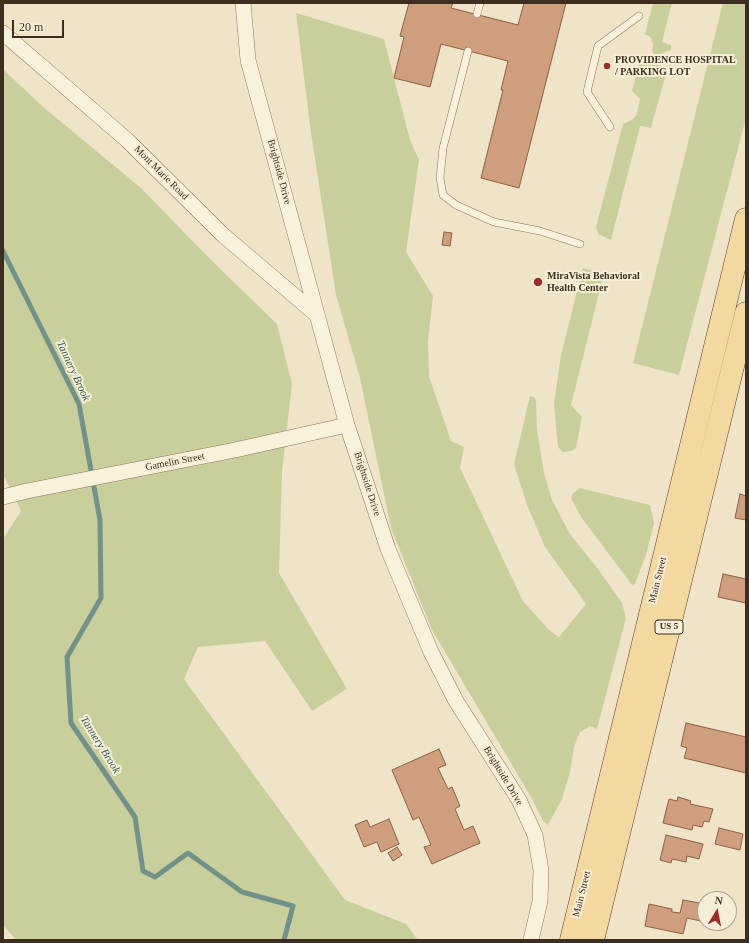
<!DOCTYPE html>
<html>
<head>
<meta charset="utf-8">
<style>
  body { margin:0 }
  #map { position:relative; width:749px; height:943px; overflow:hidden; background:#f0e4c8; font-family:Georgia,serif }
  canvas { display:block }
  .frame { position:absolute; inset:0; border:4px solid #3d2e20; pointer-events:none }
  .north { position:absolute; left:697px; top:891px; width:40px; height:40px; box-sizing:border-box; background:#f7eed8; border:1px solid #ada18e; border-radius:50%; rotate:10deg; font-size:11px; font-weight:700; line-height:16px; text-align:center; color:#3d2e20 }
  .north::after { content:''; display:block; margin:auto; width:14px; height:18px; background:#9e2a2b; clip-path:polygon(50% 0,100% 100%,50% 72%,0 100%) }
  .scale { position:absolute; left:12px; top:20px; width:52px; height:18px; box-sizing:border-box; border:2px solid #3d2e20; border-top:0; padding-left:5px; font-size:12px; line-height:14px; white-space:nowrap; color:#3d2e20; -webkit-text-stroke:3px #f7eed8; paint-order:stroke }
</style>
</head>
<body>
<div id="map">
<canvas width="749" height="943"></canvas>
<div class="frame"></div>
<div class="north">N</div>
<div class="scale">20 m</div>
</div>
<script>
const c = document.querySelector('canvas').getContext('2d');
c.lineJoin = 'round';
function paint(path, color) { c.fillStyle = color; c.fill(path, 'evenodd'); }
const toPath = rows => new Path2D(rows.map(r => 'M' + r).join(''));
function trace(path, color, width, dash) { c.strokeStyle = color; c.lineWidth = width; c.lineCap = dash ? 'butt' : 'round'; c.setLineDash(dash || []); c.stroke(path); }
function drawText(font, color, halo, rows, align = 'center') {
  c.font = font + ' Georgia,serif'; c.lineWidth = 4; c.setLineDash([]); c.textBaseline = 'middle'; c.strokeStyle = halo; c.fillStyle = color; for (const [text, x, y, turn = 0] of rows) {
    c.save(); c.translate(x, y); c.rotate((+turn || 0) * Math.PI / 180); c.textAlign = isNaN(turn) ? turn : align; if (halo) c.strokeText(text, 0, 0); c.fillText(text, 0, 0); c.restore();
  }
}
const green = toPath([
  [653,3,672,3,662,42,671,45,671,50,664,52,660,59,656,57,652,51,653,44,650,37,645,34],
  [723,3,746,3,746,118,679,375,633,363],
  [296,13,384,39,410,140,419,160,406,252,433,296,428,342,429,376,451,441,464,447,460,468,523,601,549,630,559,637,586,604,545,547,527,505,514,464,530,396,534,397,536,400,537,430,544,473,552,500,570,534,598,569,622,603,626,618,597,729,590,726,580,732,574,747,570,772,562,799,548,825,543,821,531,797,432,630,391,528,360,378,336,295,311,133],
  [654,62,667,70,651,128,640,126,611,240,598,234,596,227,623,124,633,119,637,114,640,99,632,91,639,63,648,64],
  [3,69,42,106,141,188,210,259,277,324,292,384,282,472,279,573,347,689,312,711,265,641,198,647,184,679,345,900,406,924,418,940,16,940,3,925,3,539,21,511,3,474],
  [583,268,604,273,571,405,582,417,576,448,571,451,563,452,558,447,554,404,561,355],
  [580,488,650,505,654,523,646,555,635,584,632,585,581,517,571,498,573,493]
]);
const stream = toPath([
  [3,251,79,404,100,520,101,598,67,657,71,723,135,817,143,871,155,877,188,853,242,892,293,906,284,940]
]);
const building = toPath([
  [409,3,453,3,451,8,518,25,524,3,566,3,519,188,481,178,503,90,501,90,508,61,441,44,430,87,394,78,404,37,400,36,409,3],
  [444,232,452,233,450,246,442,245,444,232],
  [740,494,746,496,746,520,735,518,740,494],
  [723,574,746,579,746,603,718,597,723,574],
  [686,723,746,737,746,773,684,758,687,748,681,746,686,723],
  [439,749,446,765,438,768,448,789,452,787,460,806,455,809,464,830,473,826,480,843,432,864,424,847,431,845,419,817,413,820,392,770,439,749],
  [678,797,691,801,690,804,713,809,709,822,704,821,702,827,693,825,692,830,663,823,669,799,677,801,678,797],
  [389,819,399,844,381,852,377,842,364,847,355,825,367,820,370,827,389,819],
  [719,828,743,834,740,850,715,844,719,828],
  [666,835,703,844,699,859,687,856,686,862,672,859,671,863,660,860,666,835],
  [397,847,402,855,393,861,388,853,397,847],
  [683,900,705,904,705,922,687,918,683,934,645,926,649,904,672,909,672,912,680,913,683,900]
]);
const service = toPath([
  [477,14,480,3],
  [468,51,443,148,440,178,443,195,456,205,494,222,540,231,580,244],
  [610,127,587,92,598,46,639,16]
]);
const minor = toPath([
  [243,3,248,60,347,425,388,549,431,652,456,701,519,800,535,835,541,870,540,901,531,940],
  [3,33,127,140,223,235,317,315],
  [3,497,27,491,235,450,347,425]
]);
const primary = toPath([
  [571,940,746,219],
  [593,940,746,313]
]);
const markers = [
  [607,66,4,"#9e2a2b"],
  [538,282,5,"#9e2a2b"]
];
const shields = [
  [669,627,28]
];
const shieldNames = [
  ["US 5",669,627]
];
const poiNames = [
  ["PROVIDENCE HOSPITAL",615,60],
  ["/ PARKING LOT",615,72],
  ["MiraVista Behavioral",547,276],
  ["Health Center",547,288]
];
const streetNames = [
  ["Brightside Drive",279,172,75],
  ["Mont Marie Road",161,173,45],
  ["Gamelin Street",175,462,-11],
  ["Brightside Drive",367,484,72],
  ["Main Street",658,580,-76],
  ["Brightside Drive",503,776,59],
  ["Main Street",582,894,-76]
];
const waterNames = [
  ["Tannery Brook",73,371,65],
  ["Tannery Brook",100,745,58]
];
paint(green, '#c9cf9b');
trace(stream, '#6f938a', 5);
paint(building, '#cf9f7d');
trace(building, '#8d5f41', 1);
trace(service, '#8d765c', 8);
trace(minor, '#8d765c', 16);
trace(primary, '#5b4430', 23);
trace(service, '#faf1dc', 7);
trace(minor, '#faf1dc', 15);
trace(primary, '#f3d9a0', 22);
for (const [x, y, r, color] of markers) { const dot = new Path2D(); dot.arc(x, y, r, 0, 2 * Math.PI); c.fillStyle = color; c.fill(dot); trace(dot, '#f7eed8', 1.5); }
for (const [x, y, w] of shields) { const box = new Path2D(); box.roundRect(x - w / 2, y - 7, w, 14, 3); c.fillStyle = '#f7eed8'; c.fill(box); trace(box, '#3d2e20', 1); }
drawText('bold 9px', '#3d2e20', null, shieldNames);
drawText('bold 10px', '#3d2e20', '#f7eed8', poiNames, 'left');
drawText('10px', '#3d2e20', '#f7eed8', streetNames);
drawText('italic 11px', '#2f5d5a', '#f7eed8', waterNames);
</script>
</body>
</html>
